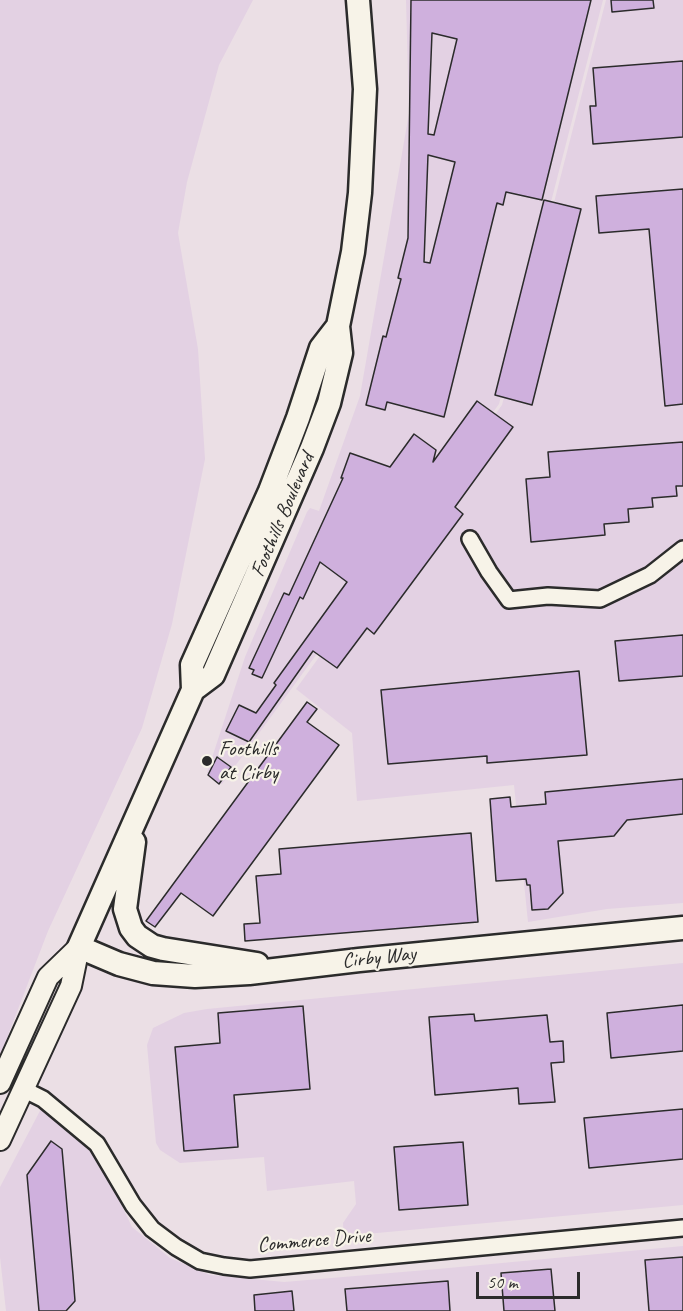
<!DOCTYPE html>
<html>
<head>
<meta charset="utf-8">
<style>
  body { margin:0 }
  #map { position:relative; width:683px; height:1311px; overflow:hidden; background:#ebdfe5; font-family:Caveat,sans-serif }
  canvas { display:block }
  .scale { position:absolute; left:476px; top:1272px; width:104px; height:27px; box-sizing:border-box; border:3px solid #2b2b2b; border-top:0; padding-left:8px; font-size:18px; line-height:21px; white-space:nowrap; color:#2b2b2b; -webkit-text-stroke:4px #f7f3e8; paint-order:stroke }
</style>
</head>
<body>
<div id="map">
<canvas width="683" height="1311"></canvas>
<div class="scale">50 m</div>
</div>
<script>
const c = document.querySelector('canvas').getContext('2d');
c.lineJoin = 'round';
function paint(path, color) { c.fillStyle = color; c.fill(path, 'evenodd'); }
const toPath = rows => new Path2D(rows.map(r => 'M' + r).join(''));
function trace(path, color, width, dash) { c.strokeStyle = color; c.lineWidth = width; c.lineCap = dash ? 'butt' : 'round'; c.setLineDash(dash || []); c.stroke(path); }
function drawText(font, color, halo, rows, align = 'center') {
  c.font = font + ' Caveat,sans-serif'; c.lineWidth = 4.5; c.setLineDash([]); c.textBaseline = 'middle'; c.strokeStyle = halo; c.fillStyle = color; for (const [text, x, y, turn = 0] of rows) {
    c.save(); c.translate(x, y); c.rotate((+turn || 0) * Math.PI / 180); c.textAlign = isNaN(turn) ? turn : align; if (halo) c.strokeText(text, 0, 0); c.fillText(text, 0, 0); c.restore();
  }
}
const built = toPath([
  [0,0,253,0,219,65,187,182,178,233,198,349,205,459,172,624,142,728,48,931,0,1056],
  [406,0,603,0,499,404,222,784,207,773,245,657,307,512,310,508,319,511,360,396,409,113],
  [606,0,683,0,683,903,607,909,528,922,514,785,357,801,352,733,296,689,502,405],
  [683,963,683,1205,344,1236,343,1223,356,1204,354,1181,267,1191,264,1157,180,1163,160,1150,156,1143,147,1045,153,1028,184,1013,207,1009],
  [42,1107,86,1144,106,1173,132,1227,170,1258,210,1275,284,1282,438,1269,683,1246,683,1311,6,1311,0,1257,0,1187]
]);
const building = toPath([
  [411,0,591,0,542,200,506,192,503,205,497,203,444,417,387,402,385,410,366,405,383,336,386,337,401,279,398,278,408,238,411,0],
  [432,33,457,39,434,135,428,134,432,33],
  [428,155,455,162,430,263,424,262,428,155],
  [611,0,653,0,654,8,612,12,611,0],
  [683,61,683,137,593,144,590,106,596,106,593,68,683,61],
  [683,189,683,404,665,406,649,229,599,233,596,196,683,189],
  [544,200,581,209,532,405,495,395,544,200],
  [477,401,513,427,455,507,463,514,374,634,367,628,337,668,313,651,249,742,226,731,239,705,256,713,276,685,274,683,347,582,320,562,303,599,300,597,262,678,252,674,254,670,249,668,284,593,289,595,343,478,341,478,350,453,390,467,414,434,436,450,433,462,477,401],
  [683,442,683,486,676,486,677,496,652,498,653,507,628,509,629,522,604,524,605,535,531,542,526,479,550,477,548,452,683,442],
  [683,635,683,676,619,681,615,641,683,635],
  [579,671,587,755,487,763,487,756,388,764,381,690,579,671],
  [307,702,317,709,307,722,339,745,213,916,181,893,155,927,146,921,307,702],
  [217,757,231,767,219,784,208,775,217,757],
  [683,779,683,814,627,820,614,836,558,841,563,893,548,909,532,910,530,885,527,885,526,879,496,881,490,799,510,797,511,807,546,804,545,792,683,779],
  [471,833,478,922,245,941,244,924,260,923,256,876,281,874,279,849,471,833],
  [683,1005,683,1051,611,1058,607,1013,683,1005],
  [303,1006,310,1089,234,1095,238,1147,184,1151,175,1047,220,1043,218,1013,303,1006],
  [474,1014,475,1021,547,1015,550,1042,563,1041,564,1062,551,1063,555,1102,519,1104,518,1088,435,1095,429,1017,474,1014],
  [683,1109,683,1159,589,1168,584,1118,683,1109],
  [51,1141,62,1149,73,1275,75,1301,66,1311,39,1311,27,1175,51,1141],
  [463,1142,468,1205,399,1210,394,1147,463,1142],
  [683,1257,683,1311,649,1311,645,1260,683,1257],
  [551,1269,555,1311,504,1311,501,1273,551,1269],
  [448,1281,450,1311,347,1311,345,1289,448,1281],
  [292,1291,294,1311,255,1311,254,1295,292,1291]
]);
const street = toPath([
  [470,539,489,572,509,600,548,596,600,599,650,575,683,549],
  [23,1089,43,1099,97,1144,133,1205,152,1229,176,1247,200,1261,224,1266,250,1269,683,1228]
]);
const secondary = toPath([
  [0,1083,48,977,79,947],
  [0,1140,71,986,79,947]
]);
const primary = toPath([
  [358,0,365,89,360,193,353,252,338,326,341,353,329,403,312,448,213,675,193,690,79,947,119,964,153,973,195,976,249,973,359,960,683,928],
  [193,690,192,665,270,491,298,418,321,348,338,326],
  [134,842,125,909,131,928,137,936,152,946,163,949,257,964]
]);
const markers = [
  [207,761,6,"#2b2b2b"]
];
const streetNames = [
  ["Foothills Boulevard",283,515,-67],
  ["Cirby Way",379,958,-6],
  ["Commerce Drive",314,1241,-5]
];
const poiNames = [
  ["Foothills",219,749],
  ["at Cirby",219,773]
];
paint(built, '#e3d1e3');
paint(building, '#cfb0dd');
trace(building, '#2b2b2b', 1.5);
trace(street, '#2b2b2b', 20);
trace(secondary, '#2b2b2b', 24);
trace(primary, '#2b2b2b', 27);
trace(street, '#f7f3e8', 15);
trace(secondary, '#f7f3e8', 20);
trace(primary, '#f7f3e8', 22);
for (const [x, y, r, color] of markers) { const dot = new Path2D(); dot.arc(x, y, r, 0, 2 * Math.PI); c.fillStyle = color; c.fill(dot); trace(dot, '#f7f3e8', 2); }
drawText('21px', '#2b2b2b', '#f7f3e8', streetNames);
drawText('21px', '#2b2b2b', '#f7f3e8', poiNames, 'left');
</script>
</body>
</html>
